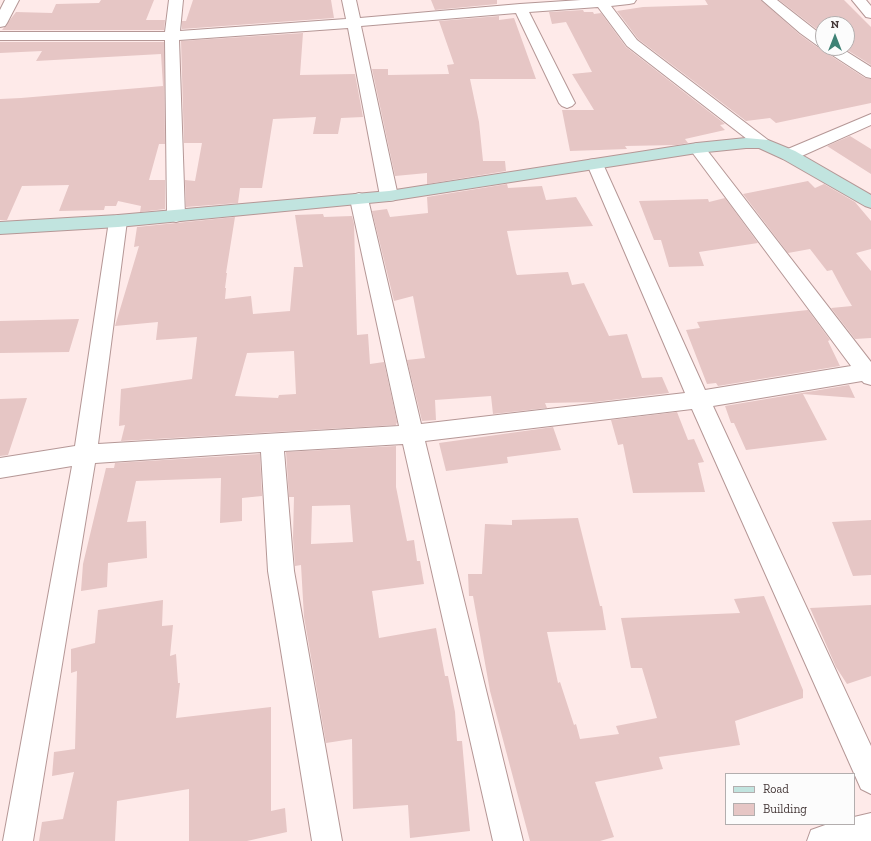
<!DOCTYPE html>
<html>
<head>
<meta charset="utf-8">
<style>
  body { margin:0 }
  #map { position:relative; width:871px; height:841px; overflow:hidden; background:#feeae9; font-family:"Zilla Slab",serif }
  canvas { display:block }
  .legend { position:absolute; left:725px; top:773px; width:130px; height:52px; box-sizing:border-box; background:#fcfcfc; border:1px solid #b3aeae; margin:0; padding:5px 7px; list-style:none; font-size:12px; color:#463939 }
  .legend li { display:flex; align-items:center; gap:8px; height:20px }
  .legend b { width:20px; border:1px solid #b3aeae }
  .north { position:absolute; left:815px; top:16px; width:40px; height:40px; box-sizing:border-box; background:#fcfcfc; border:1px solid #b3aeae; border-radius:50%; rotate:0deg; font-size:11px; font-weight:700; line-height:16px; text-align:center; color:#463939 }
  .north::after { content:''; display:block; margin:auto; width:14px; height:18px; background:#3e8275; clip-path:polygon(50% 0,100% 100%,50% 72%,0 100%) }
</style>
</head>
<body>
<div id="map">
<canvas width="871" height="841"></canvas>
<ul class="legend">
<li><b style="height:5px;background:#c1e4df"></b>Road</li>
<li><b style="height:11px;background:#e6c6c5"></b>Building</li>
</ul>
<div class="north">N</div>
</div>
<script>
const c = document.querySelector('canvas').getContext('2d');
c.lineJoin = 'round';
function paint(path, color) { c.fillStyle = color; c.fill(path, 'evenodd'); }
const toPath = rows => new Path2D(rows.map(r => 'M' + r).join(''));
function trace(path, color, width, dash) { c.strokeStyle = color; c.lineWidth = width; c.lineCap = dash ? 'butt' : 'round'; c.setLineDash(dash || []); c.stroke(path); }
const building = toPath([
  [101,0,154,0,146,20,165,20,164,30,2,30,16,12,52,13,56,4,99,3],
  [193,0,331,0,334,18,182,29,182,21,186,21],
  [431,0,497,0,497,4,435,10],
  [705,0,761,0,799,34,817,47,823,48,825,52,865,78,871,79,871,103,776,123,770,118,746,121,638,39,617,11,643,7,708,5],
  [779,0,844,0,871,27,871,65,844,48,847,48,847,24,823,24,823,34],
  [583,10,584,12,593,12,594,14,601,13,626,47,725,124,720,125,725,130,685,139,688,143,677,145,625,146,627,149,570,151,562,110,594,110,572,74,592,72,566,22,552,24,549,12],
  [499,16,499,20,514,18,536,79,470,79,479,122,483,161,505,161,506,171,427,184,427,173,395,176,372,69,388,69,388,75,449,74,447,65,454,64,439,21],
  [303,33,300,75,355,74,363,117,341,118,338,134,313,134,316,117,273,119,262,188,240,188,238,203,186,207,185,180,195,181,202,143,184,143,181,41],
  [0,42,164,42,165,144,159,144,149,180,165,180,165,209,140,212,141,206,118,201,116,206,105,206,104,210,59,211,69,185,22,186,7,220,0,220,0,99,21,98,163,86,161,54,36,61,42,51,0,53],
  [850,136,871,149,871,174,827,146],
  [808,181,815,188,824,184,855,202,871,221,871,249,856,253,871,271,871,338,855,339,831,308,852,306,846,296,832,270,827,271,810,249,788,253,743,194],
  [507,184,508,188,542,186,546,200,576,197,593,226,507,231,516,273,517,275,568,272,572,285,584,283,609,336,627,334,642,378,662,377,669,393,595,402,545,403,547,408,493,414,491,396,435,400,436,420,422,421,407,360,425,358,413,296,394,301,372,211,387,209,390,217,428,213,427,197],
  [725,198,758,243,699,252,704,266,669,267,661,240,654,240,639,201,708,199,709,202],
  [323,214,324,217,352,216,354,224,357,335,368,334,370,364,384,362,397,422,396,425,121,441,125,425,119,426,121,389,192,379,197,337,156,340,158,322,115,326,139,246,134,247,137,227,235,217,226,273,227,273,225,288,226,288,225,299,251,296,253,314,290,311,294,267,303,267,295,215],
  [294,351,296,394,279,395,278,398,235,396,247,353],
  [808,310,830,340,828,341,840,366,718,386,716,383,707,384,686,330,700,328,697,322],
  [79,319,69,352,0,353,0,321],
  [849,385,855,398,803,394,827,440,746,450,734,423,731,423,725,406],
  [27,398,8,455,0,456,0,399],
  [677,412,688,440,694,439,704,462,698,463,705,492,633,493,623,444,618,445,611,420],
  [553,427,561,450,507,457,508,463,446,471,439,443],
  [396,446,396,487,407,541,414,540,417,561,420,561,424,584,372,591,379,638,436,628,445,676,448,676,455,712,457,741,462,741,470,831,410,838,408,805,353,809,352,739,326,743,304,617,301,565,295,566,293,538,294,497,289,497,286,452],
  [350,505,353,542,311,544,312,506],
  [260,454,262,496,242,498,242,521,220,523,221,478,136,481,127,522,146,521,147,558,108,563,107,587,81,591,83,564,106,468,114,468,115,463],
  [578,518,600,606,602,606,606,630,547,632,558,683,560,682,574,725,576,724,580,739,619,734,616,726,657,718,642,668,631,668,621,618,740,613,734,599,764,596,803,690,803,698,735,721,740,745,659,757,663,769,595,782,614,837,600,841,530,841,490,691,473,596,469,596,468,574,482,574,485,524,512,525,512,520],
  [871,520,871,575,853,576,832,522],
  [163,600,162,626,173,625,170,656,176,654,178,683,180,683,176,718,271,707,271,811,285,808,287,832,247,841,189,841,189,789,117,801,115,841,39,841,42,822,63,819,74,772,52,776,54,752,75,749,77,671,71,673,71,649,95,643,98,610],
  [871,605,871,676,847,684,836,667,810,608]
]);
const street = toPath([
  [5,0,19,0,7,23,5,26,0,27,0,10,5,0],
  [169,0,183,0,180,31,346,19,342,0,356,0,360,18,520,4,581,0,636,0,634,3,629,4,611,6,637,40,768,140,770,143,768,146,762,148,756,146,627,46,598,7,529,12,575,103,572,106,567,108,562,106,559,103,516,13,361,26,398,196,395,200,389,201,383,200,380,196,348,28,179,40,185,216,182,220,176,222,170,220,167,216,165,40,0,40,0,32,165,32,169,0],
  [762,0,777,0,823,36,823,47,818,46,800,33,762,0],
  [852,0,866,0,871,6,871,18,866,17,852,0],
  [824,48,841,48,871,67,871,78,866,77,826,51,824,48],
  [871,114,871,125,795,159,789,160,783,159,781,155,783,151,871,114],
  [697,143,703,145,871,362,871,385,864,383,862,381,713,406,871,746,871,794,861,789,692,409,425,441,523,841,493,841,403,444,284,451,294,571,342,841,312,841,268,571,261,452,95,463,33,841,3,841,72,466,0,478,0,458,75,446,109,221,112,217,118,215,124,217,127,221,98,444,399,426,350,199,353,195,359,193,365,195,368,199,421,424,685,393,587,164,589,160,595,159,601,160,603,164,705,390,851,366,689,148,691,145,697,143],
  [871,813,871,841,807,841,811,830,828,824,854,824,854,817,871,813]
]);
const secondary = toPath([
  [746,138,768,140,795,151,871,195,871,208,865,206,783,159,759,148,746,148,697,153,389,201,118,227,0,234,0,222,118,215,389,191,697,143,746,138]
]);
paint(building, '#e6c6c5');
trace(street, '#b59796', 2);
trace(secondary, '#b59796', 2);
paint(street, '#fff');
paint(secondary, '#c1e4df');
</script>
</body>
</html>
